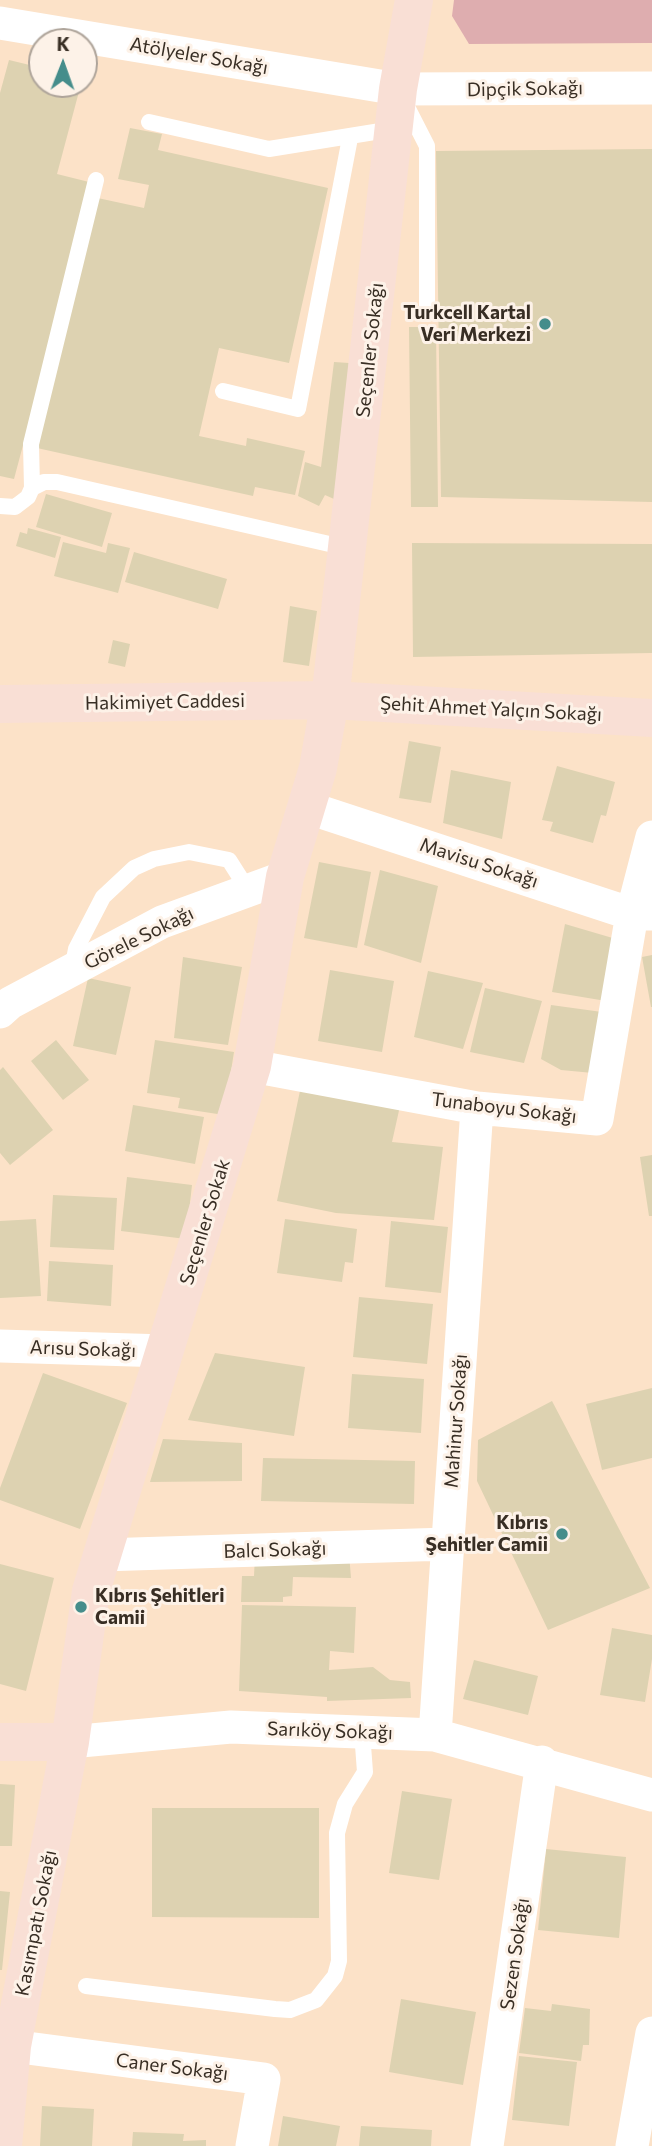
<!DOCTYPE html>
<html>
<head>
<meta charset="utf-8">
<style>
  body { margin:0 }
  #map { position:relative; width:652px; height:2146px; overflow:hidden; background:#fce2c8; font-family:Commissioner,sans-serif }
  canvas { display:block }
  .north { position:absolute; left:28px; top:28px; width:70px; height:70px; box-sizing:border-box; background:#fdf2e8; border:2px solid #aea49a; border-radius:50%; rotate:1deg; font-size:19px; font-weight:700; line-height:28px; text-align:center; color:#382e24 }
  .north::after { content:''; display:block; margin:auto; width:24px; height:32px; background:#458d8b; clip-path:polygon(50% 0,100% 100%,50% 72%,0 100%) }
</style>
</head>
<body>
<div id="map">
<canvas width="652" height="2146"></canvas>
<div class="north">K</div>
</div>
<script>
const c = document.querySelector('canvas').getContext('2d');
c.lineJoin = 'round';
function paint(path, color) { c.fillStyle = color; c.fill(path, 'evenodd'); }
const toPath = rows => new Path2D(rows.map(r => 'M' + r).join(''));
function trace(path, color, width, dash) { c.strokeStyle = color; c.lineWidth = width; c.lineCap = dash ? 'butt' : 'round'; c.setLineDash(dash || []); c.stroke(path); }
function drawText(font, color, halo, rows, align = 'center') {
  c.font = font + ' Commissioner,sans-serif'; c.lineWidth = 6; c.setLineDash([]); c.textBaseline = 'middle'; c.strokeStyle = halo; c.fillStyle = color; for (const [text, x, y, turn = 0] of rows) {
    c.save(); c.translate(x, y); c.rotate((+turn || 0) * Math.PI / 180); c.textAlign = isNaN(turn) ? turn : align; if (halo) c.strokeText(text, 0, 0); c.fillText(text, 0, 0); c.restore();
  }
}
const green = toPath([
  [454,0,652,0,652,43,469,44,452,16]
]);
const building = toPath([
  [9,60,42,68,42,84,81,84,57,174,93,183,14,479,0,476,0,93],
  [130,128,162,134,158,150,328,188,289,363,219,348,199,436,246,446,247,438,305,451,295,495,255,487,253,496,37,448,93,197,144,208,149,185,118,179],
  [652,149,652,502,441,497,436,151],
  [409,327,436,327,438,507,411,507],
  [334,362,349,363,334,499,325,495,319,506,298,496,305,462,321,467],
  [46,494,112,513,102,547,36,527],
  [28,528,61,537,55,558,16,546,20,532,27,534],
  [63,542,106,553,108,543,130,548,118,593,54,576],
  [412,543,652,544,652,653,413,657],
  [134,552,227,579,218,609,125,582],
  [290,606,317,611,309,666,283,662],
  [113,640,130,644,125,667,108,663],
  [409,741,441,747,431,803,399,798],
  [557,766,615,782,606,816,601,815,593,843,550,831,553,822,542,820],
  [451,770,511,782,502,839,443,823],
  [319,862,371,872,357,948,304,938],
  [380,870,438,886,421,963,364,945],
  [565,924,616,939,606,1001,552,992],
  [652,955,652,1007,651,1007,642,957],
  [183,957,242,967,228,1045,174,1038],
  [330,970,394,981,382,1052,318,1041],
  [428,971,483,983,463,1049,414,1037],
  [88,978,131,987,116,1055,73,1046],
  [485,988,542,1001,524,1063,470,1052],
  [551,1005,602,1012,593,1073,561,1070,541,1059],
  [56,1040,89,1080,63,1100,31,1061],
  [155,1040,234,1052,224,1115,178,1108,180,1098,147,1093],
  [3,1067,53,1130,10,1165,0,1153,0,1070],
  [301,1086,400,1106,392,1142,443,1147,434,1220,336,1213,277,1201],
  [133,1105,204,1117,195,1164,125,1151],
  [652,1155,652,1216,649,1216,640,1157],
  [127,1177,192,1185,186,1239,121,1231],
  [53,1195,117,1198,114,1250,50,1247],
  [36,1219,41,1296,0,1298,0,1221],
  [285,1219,357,1229,353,1263,345,1262,342,1282,277,1273],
  [391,1221,448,1227,441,1293,385,1287],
  [49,1261,113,1265,111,1306,47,1301],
  [359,1297,433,1304,427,1364,353,1357],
  [215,1353,305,1367,294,1436,188,1420],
  [43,1373,127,1403,80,1529,0,1500,0,1488],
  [352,1374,424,1379,421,1433,348,1428],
  [652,1388,652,1458,602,1470,586,1404],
  [552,1401,650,1588,548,1630,477,1481,478,1440],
  [163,1439,242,1443,242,1481,150,1482],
  [263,1458,415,1461,414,1504,261,1501],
  [349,1553,351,1578,293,1577,292,1596,283,1597,283,1602,241,1602,242,1576,254,1576,255,1555],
  [0,1564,54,1578,26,1691,0,1684],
  [242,1605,356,1607,354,1653,330,1651,329,1670,373,1667,390,1680,410,1682,411,1698,327,1701,327,1697,239,1691],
  [612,1628,652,1635,652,1659,645,1702,600,1695],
  [474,1660,538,1676,528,1715,463,1699],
  [0,1784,15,1785,12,1846,0,1846],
  [402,1791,452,1799,439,1880,389,1873],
  [152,1808,319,1808,319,1918,152,1917],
  [546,1849,626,1857,619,1938,538,1930],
  [0,1891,10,1892,2,1970,0,1970],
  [401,1999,476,2012,463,2085,389,2072],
  [552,2004,590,2009,589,2045,583,2045,581,2061,519,2053,525,2008,551,2011],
  [519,2056,577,2062,569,2126,512,2120],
  [42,2106,94,2109,92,2146,40,2146],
  [283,2116,340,2126,336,2146,278,2146],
  [361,2126,432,2130,431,2146,359,2146],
  [133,2132,184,2134,183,2141,206,2140,206,2146,132,2146]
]);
const lane = toPath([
  [405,103,427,146,427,312],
  [149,122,269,149,393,129],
  [223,391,298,409,350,138],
  [32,488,31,444,96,180],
  [0,506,15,507,28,497,32,488,44,482,57,482,347,548],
  [72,970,76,949,103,897,134,868,154,859,189,852,229,860,248,890],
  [86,1986,275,2009,290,2010,316,2000,335,1976,339,1961,337,1833,345,1804,365,1772,362,1732]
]);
const street = toPath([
  [0,23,398,89,652,88],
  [306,807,632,914,652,914],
  [0,1012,10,1003,162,922,285,877],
  [252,1066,477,1108,597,1119,632,914,652,837],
  [0,1346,166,1351],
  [102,1555,447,1544],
  [435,1735,477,1108],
  [70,1742,231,1727,435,1735,652,1795],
  [12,2046,264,2079,252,2146],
  [487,2146,542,1762],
  [632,2146,652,2033]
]);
const secondary = toPath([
  [0,704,330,700,652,718],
  [0,1742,70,1742],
  [3,2146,12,2046,70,1742,91,1591,252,1066,285,877,318,768,330,700,398,89,414,0]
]);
const markers = [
  [545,324,7,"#458d8b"],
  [562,1534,7,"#458d8b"],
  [81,1607,7,"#458d8b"]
];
const streetNames = [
  ["Atölyeler Sokağı",199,56,10],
  ["Dipçik Sokağı",525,89,-1],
  ["Seçenler Sokağı",370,350,-84],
  ["Hakimiyet Caddesi",165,702,-1],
  ["Şehit Ahmet Yalçın Sokağı",491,709,3],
  ["Mavisu Sokağı",479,863,18],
  ["Görele Sokağı",139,938,-26],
  ["Tunaboyu Sokağı",504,1108,7],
  ["Seçenler Sokak",205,1222,-73],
  ["Arısu Sokağı",83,1349,2],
  ["Mahinur Sokağı",456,1421,-86],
  ["Balcı Sokağı",275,1550,-2],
  ["Sarıköy Sokağı",330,1731,2],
  ["Kasımpatı Sokağı",36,1923,-79],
  ["Sezen Sokağı",515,1954,-82],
  ["Caner Sokağı",172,2067,7]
];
const poiNames = [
  ["Turkcell Kartal",531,313],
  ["Veri Merkezi",531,335],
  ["Kıbrıs",548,1523],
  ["Şehitler Camii",548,1545],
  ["Kıbrıs Şehi̇tleri̇",95,1596,"left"],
  ["Cami̇i̇",95,1618,"left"]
];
paint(green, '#deadaf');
paint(building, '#ddd2b1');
trace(lane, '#fff', 16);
trace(street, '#fff', 33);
trace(secondary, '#f9dfd5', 38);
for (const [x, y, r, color] of markers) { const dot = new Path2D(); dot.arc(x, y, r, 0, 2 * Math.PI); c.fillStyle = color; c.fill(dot); trace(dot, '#fdf2e8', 2.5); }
drawText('19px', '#382e24', '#fdf2e8', streetNames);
drawText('bold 19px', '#382e24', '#fdf2e8', poiNames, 'right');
</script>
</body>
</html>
